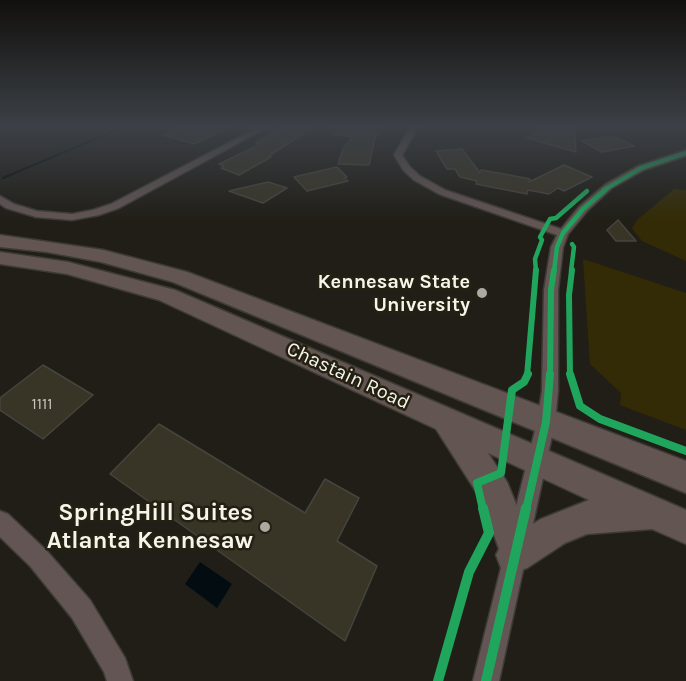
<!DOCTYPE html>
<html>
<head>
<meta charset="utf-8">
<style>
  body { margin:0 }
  canvas { display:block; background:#201e17 }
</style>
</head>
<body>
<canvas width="686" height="681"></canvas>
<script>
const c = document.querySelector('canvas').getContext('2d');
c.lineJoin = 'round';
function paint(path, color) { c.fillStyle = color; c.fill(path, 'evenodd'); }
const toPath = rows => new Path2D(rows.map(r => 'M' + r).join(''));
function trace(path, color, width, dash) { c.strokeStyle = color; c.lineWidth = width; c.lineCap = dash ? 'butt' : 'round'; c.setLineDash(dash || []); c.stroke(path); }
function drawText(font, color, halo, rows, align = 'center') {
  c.font = font + ' Karla,sans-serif'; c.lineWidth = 5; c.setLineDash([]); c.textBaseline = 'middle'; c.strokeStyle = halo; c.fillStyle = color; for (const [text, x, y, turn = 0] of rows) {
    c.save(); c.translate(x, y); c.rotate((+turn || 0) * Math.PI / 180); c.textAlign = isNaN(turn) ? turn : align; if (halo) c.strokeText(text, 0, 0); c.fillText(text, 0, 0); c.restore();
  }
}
const green = toPath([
  [674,189,686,190,686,261,642,241,632,228,637,220],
  [583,259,686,293,686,430,620,405,621,393,590,364]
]);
const water = toPath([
  [200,562,232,584,217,608,185,584]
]);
const stream = toPath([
  [3,178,123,127]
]);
const building = toPath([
  [182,127,230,127,194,144,164,135,182,127],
  [283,127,313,127,269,156,271,157,239,175,221,168,224,166,219,164,261,144,256,143,283,127],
  [332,127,383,127,375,138,369,165,338,164,343,149,352,137,332,134,332,127],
  [542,127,574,127,576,152,527,138,542,127],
  [613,136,634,146,602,152,582,141,613,136],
  [462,149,480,173,481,170,499,173,530,179,529,182,564,165,592,177,564,191,558,188,549,194,528,190,527,194,476,184,477,181,460,177,455,169,447,169,436,151,462,149],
  [337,167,347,177,344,178,348,181,307,191,294,177,337,167],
  [268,182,287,188,263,203,229,191,268,182],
  [618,220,636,241,616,241,607,230,618,220],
  [43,365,93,395,43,439,0,410,0,398,43,365],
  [159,424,305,513,325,479,359,498,337,541,377,566,345,641,110,474,159,424]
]);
const street = toPath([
  [259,127,268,127,119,208,99,215,72,220,36,217,6,208,0,204,0,196,14,204,37,211,72,214,93,210,111,204,259,127],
  [410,127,418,127,402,155,410,167,420,176,445,190,561,229,579,207,606,184,638,166,686,150,686,156,644,170,612,188,587,211,568,234,563,247,558,290,558,391,555,422,499,681,473,681,537,422,542,391,544,290,551,247,557,235,439,194,414,180,404,171,394,155,410,127],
  [0,511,8,514,46,550,90,600,125,658,133,681,107,681,104,672,72,618,30,566,0,537,0,511]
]);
const primary = toPath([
  [0,235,103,250,187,272,686,461,686,493,173,282,101,262,47,252,0,247,0,235],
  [0,252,68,262,175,290,686,510,686,544,652,529,587,534,565,543,527,568,514,573,501,568,496,555,499,549,482,501,436,429,159,300,67,274,0,264,0,252],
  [488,453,589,500,541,519,526,528,507,482,488,453]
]);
const cyclewayFar4 = toPath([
  [604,190,641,168,686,153]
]);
const cyclewayFar3 = toPath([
  [536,271,535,259,542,240,540,237,550,219,556,218,587,191],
  [554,271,557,247,563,233,583,209,606,189],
  [571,271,574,247,572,244]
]);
const cyclewayFar2 = toPath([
  [527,376,536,270],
  [550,376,551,290,554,270],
  [570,376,569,295,572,270]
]);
const cyclewayFar1 = toPath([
  [570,374,580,406,600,419,686,451],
  [483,510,477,483,501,473,512,390,524,382,528,374],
  [526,510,546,422,550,374]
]);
const cycleway = toPath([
  [438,681,469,572,489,533,483,508],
  [486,681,526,508]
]);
const markers = [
  [482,293,6,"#aba9a1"],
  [265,527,6,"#aba9a1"]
];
const numberNames = [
  ["1111",42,404]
];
const poiNames = [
  ["Kennesaw State",470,282],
  ["University",470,305]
];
const streetNames = [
  ["Chastain Road",348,376,25]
];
const nearPoinames = [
  ["SpringHill Suites",253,513],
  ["Atlanta Kennesaw",253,541]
];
paint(green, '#332b06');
paint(water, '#030d11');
trace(stream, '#030d11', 2);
paint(building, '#393526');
trace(building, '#46443e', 1.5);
trace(street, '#3d3b36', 3);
trace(primary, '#3d3b36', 3);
paint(street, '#625553');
paint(primary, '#635552');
trace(cyclewayFar4, '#20a55d', 4);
trace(cyclewayFar3, '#20a55d', 4.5);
trace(cyclewayFar2, '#20a55d', 6);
trace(cyclewayFar1, '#20a55d', 8);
trace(cycleway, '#20a55d', 10);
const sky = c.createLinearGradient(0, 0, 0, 222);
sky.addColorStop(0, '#12100d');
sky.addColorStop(0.57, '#3c4147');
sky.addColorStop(1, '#3c414700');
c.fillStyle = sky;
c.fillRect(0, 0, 686, 222);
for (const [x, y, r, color] of markers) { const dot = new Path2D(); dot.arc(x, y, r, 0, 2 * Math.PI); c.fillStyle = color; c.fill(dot); trace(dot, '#242113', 2); }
drawText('16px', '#c7c4ba', null, numberNames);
drawText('bold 20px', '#f6f4eb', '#242113', poiNames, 'right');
drawText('20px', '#f6f4eb', '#242113', streetNames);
drawText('bold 24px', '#f6f4eb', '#242113', nearPoinames, 'right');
</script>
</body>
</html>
